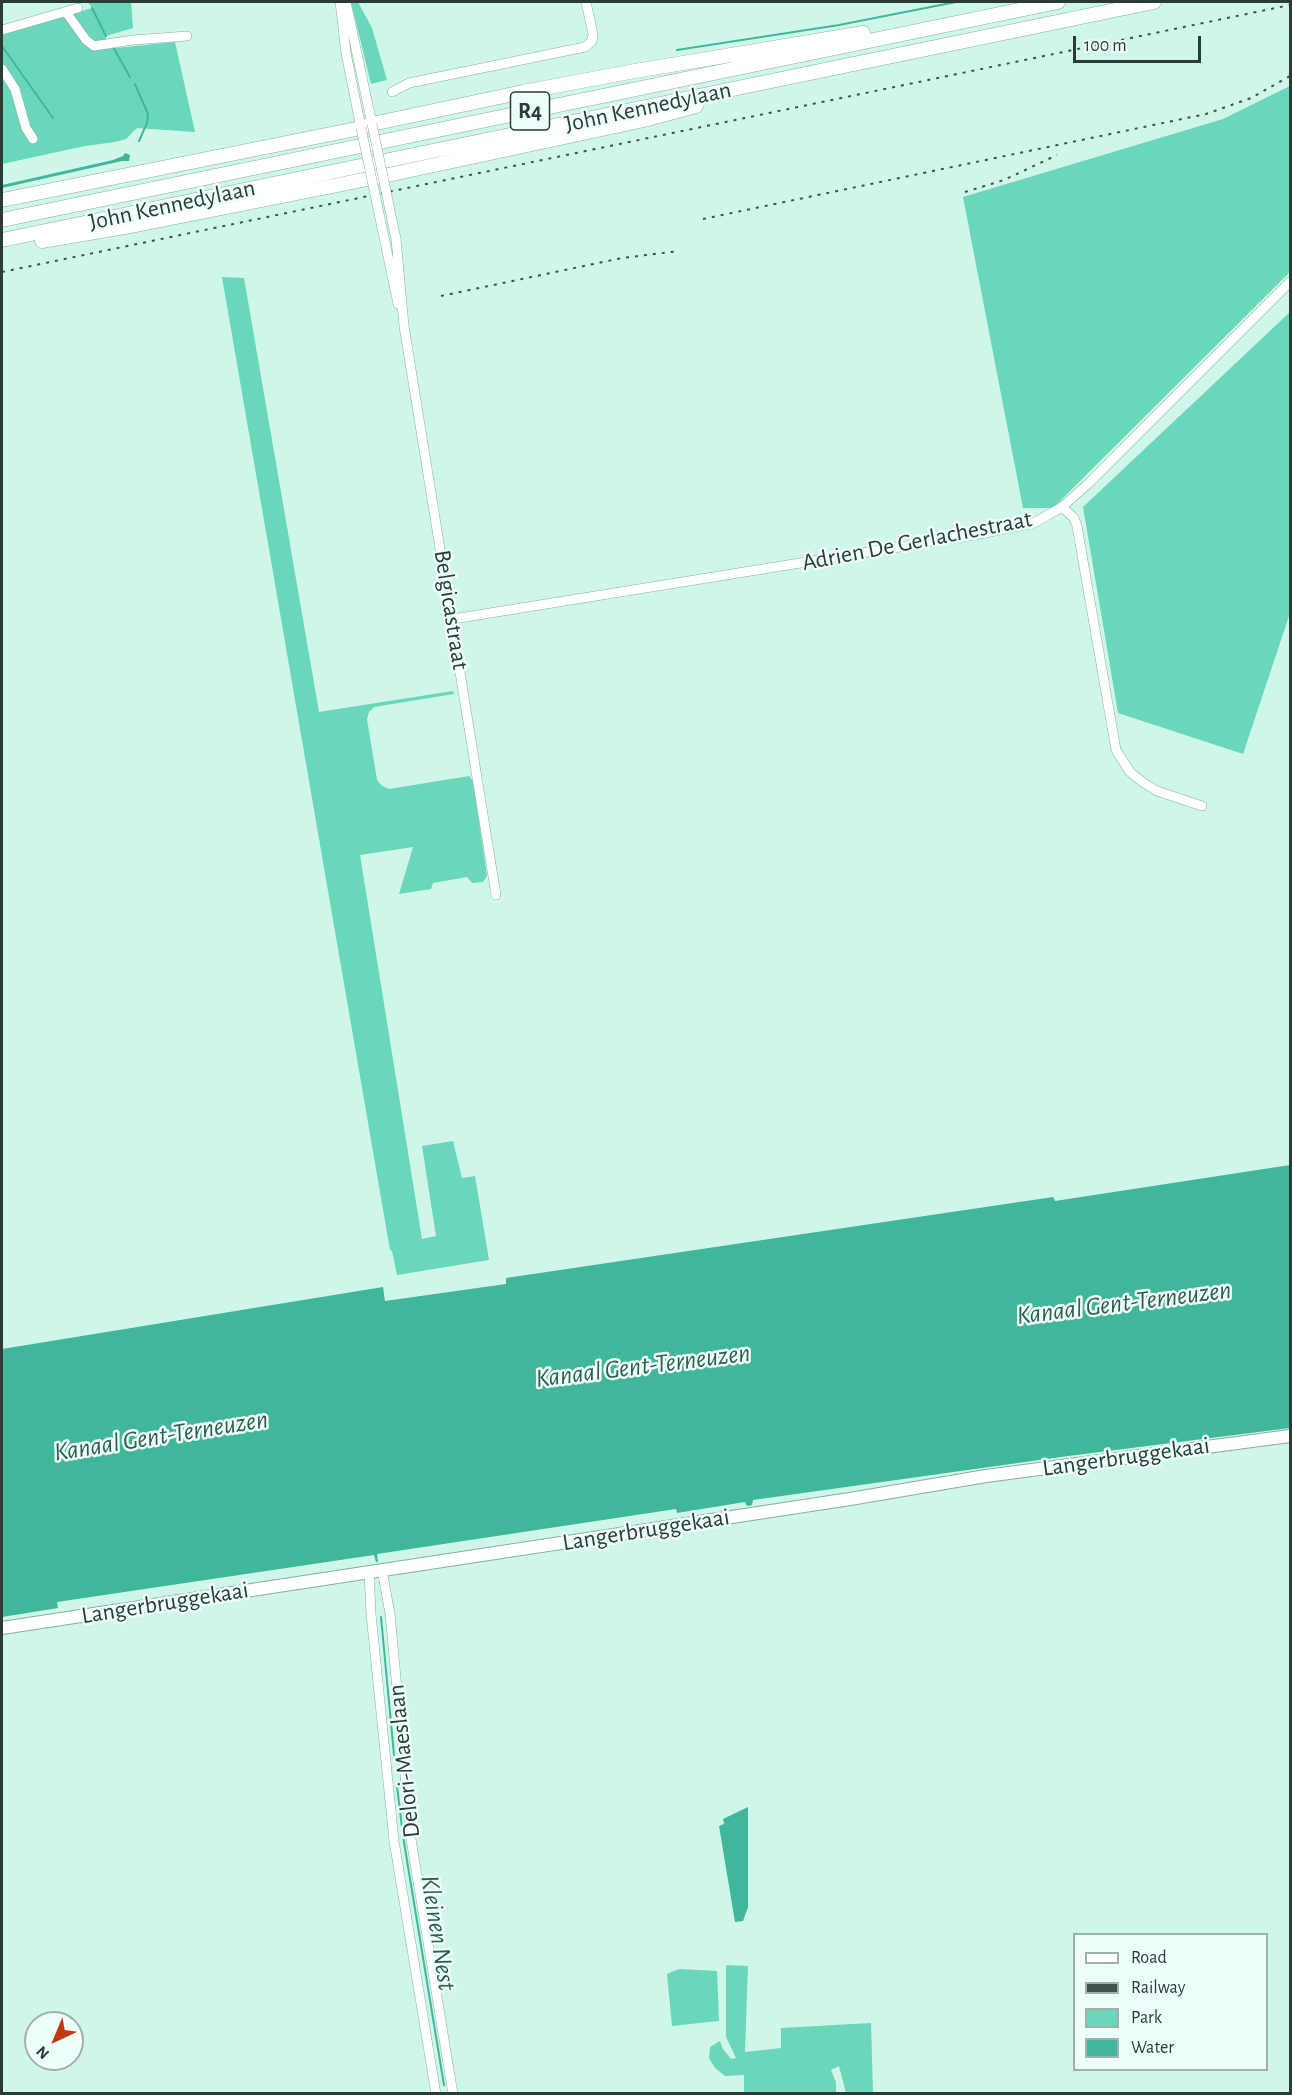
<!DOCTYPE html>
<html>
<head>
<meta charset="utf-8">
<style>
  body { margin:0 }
  #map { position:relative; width:1292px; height:2095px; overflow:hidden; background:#cef7ea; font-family:"Alegreya Sans",sans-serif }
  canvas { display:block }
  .frame { position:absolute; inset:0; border:3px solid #2b3b36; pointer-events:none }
  .legend { position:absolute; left:1073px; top:1933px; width:195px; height:138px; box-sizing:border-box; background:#eefef9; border:2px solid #a0b0ab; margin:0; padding:8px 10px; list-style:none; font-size:18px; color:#2b3b36 }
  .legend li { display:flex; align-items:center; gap:12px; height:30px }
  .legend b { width:30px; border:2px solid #a0b0ab }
  .north { position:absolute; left:24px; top:2011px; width:60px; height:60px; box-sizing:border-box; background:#eefef9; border:2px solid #a0b0ab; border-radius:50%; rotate:224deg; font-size:16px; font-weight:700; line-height:24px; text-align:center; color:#2b3b36 }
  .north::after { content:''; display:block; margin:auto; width:21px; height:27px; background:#c23911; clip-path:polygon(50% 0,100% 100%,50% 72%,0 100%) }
  .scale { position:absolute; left:1073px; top:36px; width:128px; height:27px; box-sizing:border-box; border:3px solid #2b3b36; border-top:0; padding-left:8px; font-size:18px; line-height:21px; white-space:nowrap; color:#2b3b36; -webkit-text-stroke:4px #eefef9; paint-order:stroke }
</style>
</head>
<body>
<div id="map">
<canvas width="1292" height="2095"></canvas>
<div class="frame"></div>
<ul class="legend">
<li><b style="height:8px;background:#fff"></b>Road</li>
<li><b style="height:8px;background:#3f524c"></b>Railway</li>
<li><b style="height:16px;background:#6ad6ba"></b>Park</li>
<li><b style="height:16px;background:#40b69a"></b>Water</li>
</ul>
<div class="north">N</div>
<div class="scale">100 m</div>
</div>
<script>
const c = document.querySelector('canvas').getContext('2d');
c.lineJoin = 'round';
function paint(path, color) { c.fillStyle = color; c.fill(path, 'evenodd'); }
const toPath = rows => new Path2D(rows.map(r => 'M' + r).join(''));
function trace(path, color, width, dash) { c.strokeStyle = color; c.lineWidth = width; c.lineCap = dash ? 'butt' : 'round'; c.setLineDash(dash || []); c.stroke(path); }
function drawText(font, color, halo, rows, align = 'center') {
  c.font = font + ' "Alegreya Sans",sans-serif'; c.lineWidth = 5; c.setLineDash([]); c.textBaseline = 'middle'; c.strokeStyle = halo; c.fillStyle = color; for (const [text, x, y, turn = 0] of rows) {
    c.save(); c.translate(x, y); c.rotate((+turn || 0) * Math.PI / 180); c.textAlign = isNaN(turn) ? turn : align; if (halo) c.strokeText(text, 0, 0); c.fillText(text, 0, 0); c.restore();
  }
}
const green = toPath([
  [88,2,131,2,133,28,106,36,106,49,175,42,195,132,137,128,126,139,115,142,85,146,2,164,2,34,92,8],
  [351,2,358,2,372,28,387,80,371,84],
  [1290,86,1290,272,1053,508,1023,508,963,197,1223,119],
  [222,277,244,278,319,712,453,691,454,694,374,707,369,712,367,719,377,780,382,786,389,789,469,776,473,781,487,876,483,882,472,883,467,877,433,883,431,889,399,894,413,847,360,855,422,1239,436,1236,422,1146,453,1141,462,1178,475,1176,489,1260,397,1275,392,1251,390,1250],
  [1290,312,1290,613,1243,754,1118,713,1083,507],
  [726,1965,748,1966,745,2052,781,2048,781,2028,871,2023,873,2093,846,2093,839,2066,831,2070,836,2082,836,2093,744,2093,744,2075,725,2076,715,2068,709,2058,710,2047,720,2041,723,2049,731,2059,736,2058,726,2037],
  [679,1969,717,1971,719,2021,672,2026,667,1974]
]);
const water = toPath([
  [125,153,130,155,129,161,122,161,2,188,2,185,113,160,123,156],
  [1290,1165,1290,1428,1068,1456,753,1500,752,1505,747,1506,745,1502,677,1513,676,1509,377,1554,378,1562,376,1562,374,1555,57,1602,58,1608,2,1617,2,1349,383,1287,385,1301,506,1284,506,1278,1053,1197,1055,1201],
  [748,1807,748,1907,743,1921,735,1922,719,1826,724,1824,723,1819]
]);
const stream = toPath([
  [92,8,106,36],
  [2,46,53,118],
  [113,47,130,77],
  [677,50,839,25,956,2],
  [135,84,148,114,147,123,139,141],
  [381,1617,394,1755],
  [397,1786,403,1836,444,2085]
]);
const minor = toPath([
  [340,2,346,53,361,128],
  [346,2,372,124],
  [66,12,86,40,94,46,133,40,187,36],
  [2,30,78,8],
  [2,69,15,89,26,128,33,139],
  [392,92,409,83,585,47,592,41,593,34,586,2],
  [396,239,404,326,496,895],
  [385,242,398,304],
  [1062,507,1074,518,1077,526,1116,750,1130,772,1144,783,1157,791,1202,806],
  [453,619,980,534,1034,523,1062,507,1089,483,1290,282],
  [382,1570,390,1614,411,1839,453,2094],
  [369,1572,371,1614,394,1841,436,2094]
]);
const major = toPath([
  [2,1628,850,1499,986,1476,1290,1436]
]);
const highway = toPath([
  [2,200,361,128,372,124,523,92,635,71,863,33],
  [2,220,1058,2],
  [2,240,1154,2],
  [42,241,136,225,383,176,644,120,696,106]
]);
const rail = toPath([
  [965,192,1004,180,1057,155],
  [703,219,1206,114,1251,98,1290,76],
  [2,272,1290,5],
  [441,296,622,258,679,251]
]);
const minorBridge = toPath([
  [372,124,396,239],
  [361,128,385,242]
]);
const shields = [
  [530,111,39]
];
const shieldNames = [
  ["R4",530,111]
];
const streetNames = [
  ["John Kennedylaan",648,107,-12],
  ["John Kennedylaan",172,205,-12],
  ["Adrien De Gerlachestraat",917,541,-11],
  ["Belgicastraat",451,610,81],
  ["Langerbruggekaai",1126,1457,-8],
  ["Langerbruggekaai",646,1530,-9],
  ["Langerbruggekaai",165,1603,-9],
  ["Delori-Maeslaan",404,1761,-96]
];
const waterNames = [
  ["Kanaal Gent-Terneuzen",1124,1303,-7],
  ["Kanaal Gent-Terneuzen",643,1366,-7],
  ["Kanaal Gent-Terneuzen",161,1436,-9],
  ["Kleinen Nest",438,1933,81]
];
paint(green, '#6ad6ba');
paint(water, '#40b69a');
trace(stream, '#40b69a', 2);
trace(minor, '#86ada1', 10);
trace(major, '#86ada1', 14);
trace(highway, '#86ada1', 15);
trace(minor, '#fff', 9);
trace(major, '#fff', 12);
trace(highway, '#fff', 14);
trace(rail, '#3f524c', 2, [3, 6]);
trace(minorBridge, '#86ada1', 10, []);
trace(minorBridge, '#fff', 9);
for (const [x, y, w] of shields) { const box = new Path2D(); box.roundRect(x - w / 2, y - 19, w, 38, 4.5); c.fillStyle = '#eefef9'; c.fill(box); trace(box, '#2b3b36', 1.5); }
drawText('bold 22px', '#2b3b36', null, shieldNames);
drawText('24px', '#2b3b36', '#eefef9', streetNames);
drawText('italic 26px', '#2c5d50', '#eefef9', waterNames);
</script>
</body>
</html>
